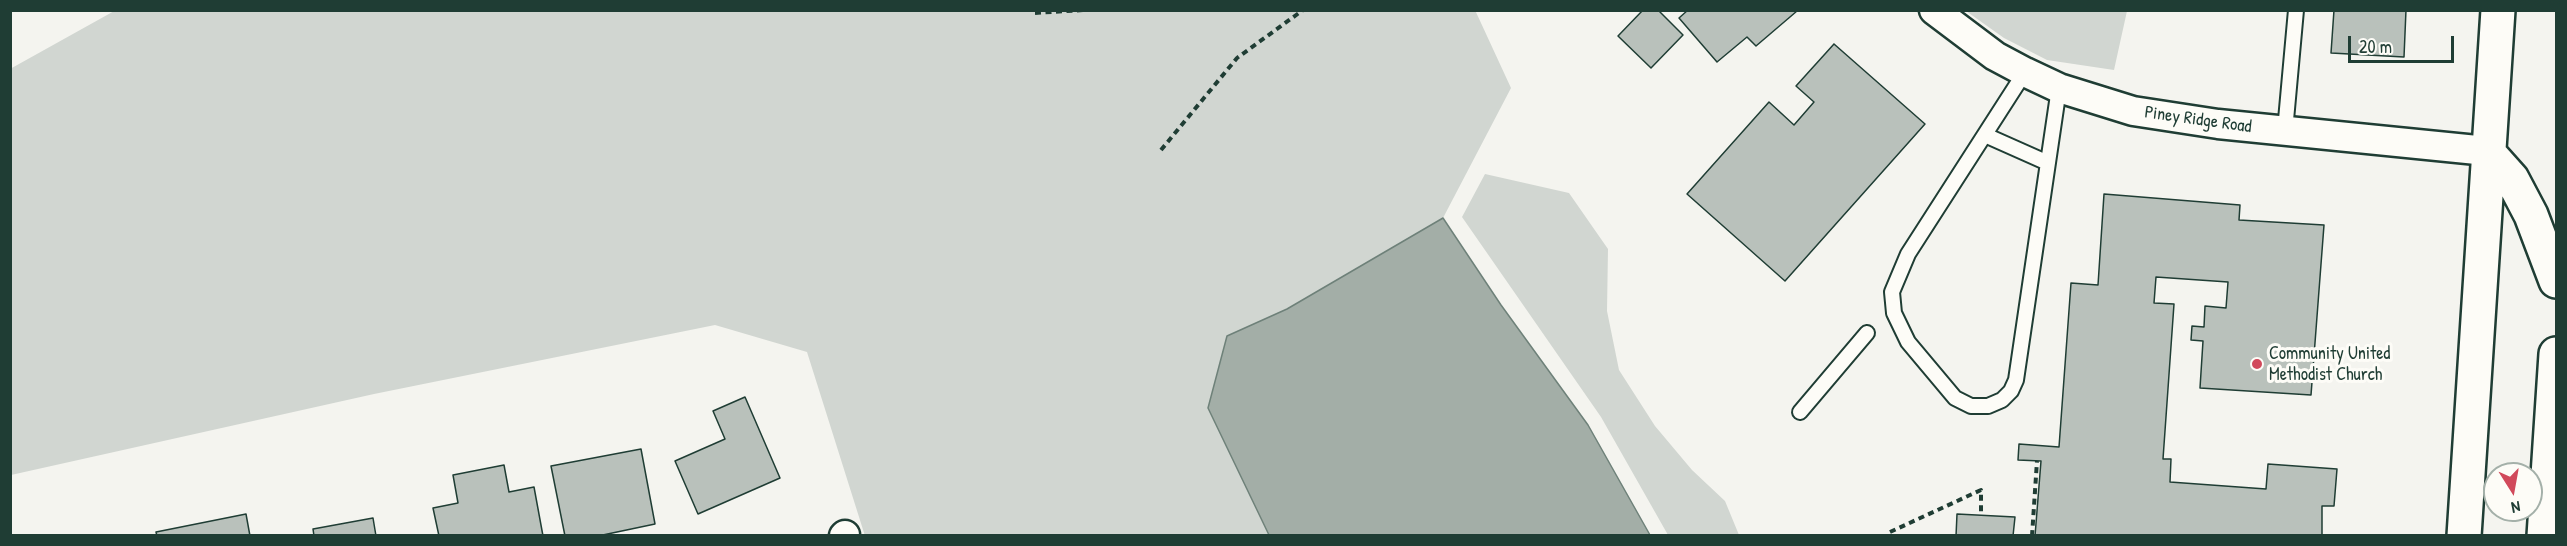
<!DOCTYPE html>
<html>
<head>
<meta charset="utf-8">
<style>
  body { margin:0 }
  #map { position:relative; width:2567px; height:546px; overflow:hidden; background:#f4f4ef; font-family:"Patrick Hand",sans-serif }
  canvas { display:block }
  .frame { position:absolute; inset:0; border:12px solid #1f3d34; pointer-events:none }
  .north { position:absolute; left:2483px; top:462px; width:60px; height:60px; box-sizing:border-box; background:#fdfcf7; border:2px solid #a4b0a9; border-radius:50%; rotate:169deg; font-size:16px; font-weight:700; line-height:24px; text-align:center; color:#1f3d34 }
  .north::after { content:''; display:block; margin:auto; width:21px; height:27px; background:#d1495b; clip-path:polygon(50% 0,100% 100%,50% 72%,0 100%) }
  .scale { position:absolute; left:2348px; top:36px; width:106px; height:27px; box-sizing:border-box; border:3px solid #1f3d34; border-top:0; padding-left:8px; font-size:18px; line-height:21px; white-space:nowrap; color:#1f3d34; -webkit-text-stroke:4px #fdfcf7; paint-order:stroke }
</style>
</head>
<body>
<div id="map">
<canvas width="2567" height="546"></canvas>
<div class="frame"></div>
<div class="north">N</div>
<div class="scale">20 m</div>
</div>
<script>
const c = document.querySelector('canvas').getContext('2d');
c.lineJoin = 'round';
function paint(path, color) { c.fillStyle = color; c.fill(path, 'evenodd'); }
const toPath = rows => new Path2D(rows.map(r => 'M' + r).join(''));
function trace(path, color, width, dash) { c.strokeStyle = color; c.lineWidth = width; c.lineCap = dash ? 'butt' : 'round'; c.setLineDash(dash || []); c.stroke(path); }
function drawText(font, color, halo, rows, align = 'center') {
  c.font = font + ' "Patrick Hand",sans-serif'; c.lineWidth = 6; c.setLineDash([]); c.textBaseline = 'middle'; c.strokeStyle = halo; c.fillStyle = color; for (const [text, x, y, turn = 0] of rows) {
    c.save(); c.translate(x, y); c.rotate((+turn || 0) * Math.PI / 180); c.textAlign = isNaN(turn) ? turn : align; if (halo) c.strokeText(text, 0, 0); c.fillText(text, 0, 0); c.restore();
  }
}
const green = toPath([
  [116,10,1475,10,1511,88,1443,218,1287,309,1227,337,1208,408,1269,535,865,536,807,352,715,325,374,394,11,475,10,69],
  [1966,11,2127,11,2114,70,2047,60,2004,38],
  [1485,174,1569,193,1608,249,1607,311,1619,370,1655,426,1692,470,1725,501,1739,535,1668,535,1601,417,1462,217]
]);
const water = toPath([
  [1443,218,1501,305,1588,425,1650,535,1269,535,1208,408,1227,336,1287,309,1443,218]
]);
const building = toPath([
  [1643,10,1658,10,1683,35,1651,68,1618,36,1643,10],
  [1688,10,1797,10,1797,11,1756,46,1747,37,1717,62,1679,18,1688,10],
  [2334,10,2406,10,2404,57,2331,53,2334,10],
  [1834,44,1925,124,1785,281,1687,194,1769,102,1794,125,1814,102,1796,86,1834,44],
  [2104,194,2240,205,2239,220,2324,225,2311,395,2200,388,2203,341,2191,340,2192,326,2204,327,2205,306,2226,308,2228,282,2156,277,2154,303,2174,304,2163,459,2171,459,2170,482,2266,489,2268,464,2337,469,2334,506,2322,506,2322,536,2035,536,2041,461,2018,460,2019,444,2059,447,2071,283,2098,285,2104,194],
  [745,397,780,478,698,514,675,461,725,439,713,411,745,397],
  [641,449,655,524,598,536,565,536,551,466,641,449],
  [504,465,509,492,534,487,543,536,439,536,433,508,458,503,453,475,504,465],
  [246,514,250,536,157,536,156,532,246,514],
  [1957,514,2015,517,2013,536,1956,536,1957,514],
  [373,518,376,536,314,536,313,529,373,518]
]);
const path = toPath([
  [1035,13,1083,10],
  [1161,150,1237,58,1303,10],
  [1890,532,1981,490,1981,515],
  [2032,536,2037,461]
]);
const service = toPath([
  [2025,72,1908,254,1892,292,1894,313,1908,342,1955,398,1971,406,1988,406,2002,400,2011,391,2016,380,2059,88],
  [2285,131,2296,10],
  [1985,135,2048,163],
  [1800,412,1867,333]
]);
const minor = toPath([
  [1934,10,1995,56,2025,72,2059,88,2133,111,2218,124,2487,151],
  [844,536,845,535]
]);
const primary = toPath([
  [2487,151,2512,179,2531,215,2556,281],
  [2464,536,2498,10],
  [2544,536,2556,354]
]);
const markers = [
  [2257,364,6,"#d1495b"]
];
const streetNames = [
  ["Piney Ridge Road",2198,120,8]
];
const poiNames = [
  ["Community United",2269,354],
  ["Methodist Church",2269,375]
];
paint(green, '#d1d6d1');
paint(water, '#a3aea7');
trace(water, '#6e8179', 1.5);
paint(building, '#b9c1bb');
trace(building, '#1f3d34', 1.5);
trace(service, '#1f3d34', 18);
trace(minor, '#1f3d34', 33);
trace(primary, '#1f3d34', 38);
trace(path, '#1f3d34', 4, [6, 4.5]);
trace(service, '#fdfcf7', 14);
trace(minor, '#fdfcf7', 28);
trace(primary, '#fdfcf7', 33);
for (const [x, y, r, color] of markers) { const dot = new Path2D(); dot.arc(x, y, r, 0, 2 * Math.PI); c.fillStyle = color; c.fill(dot); trace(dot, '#fdfcf7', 2); }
drawText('18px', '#1f3d34', '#fdfcf7', streetNames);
drawText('18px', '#1f3d34', '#fdfcf7', poiNames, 'left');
</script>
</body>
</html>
